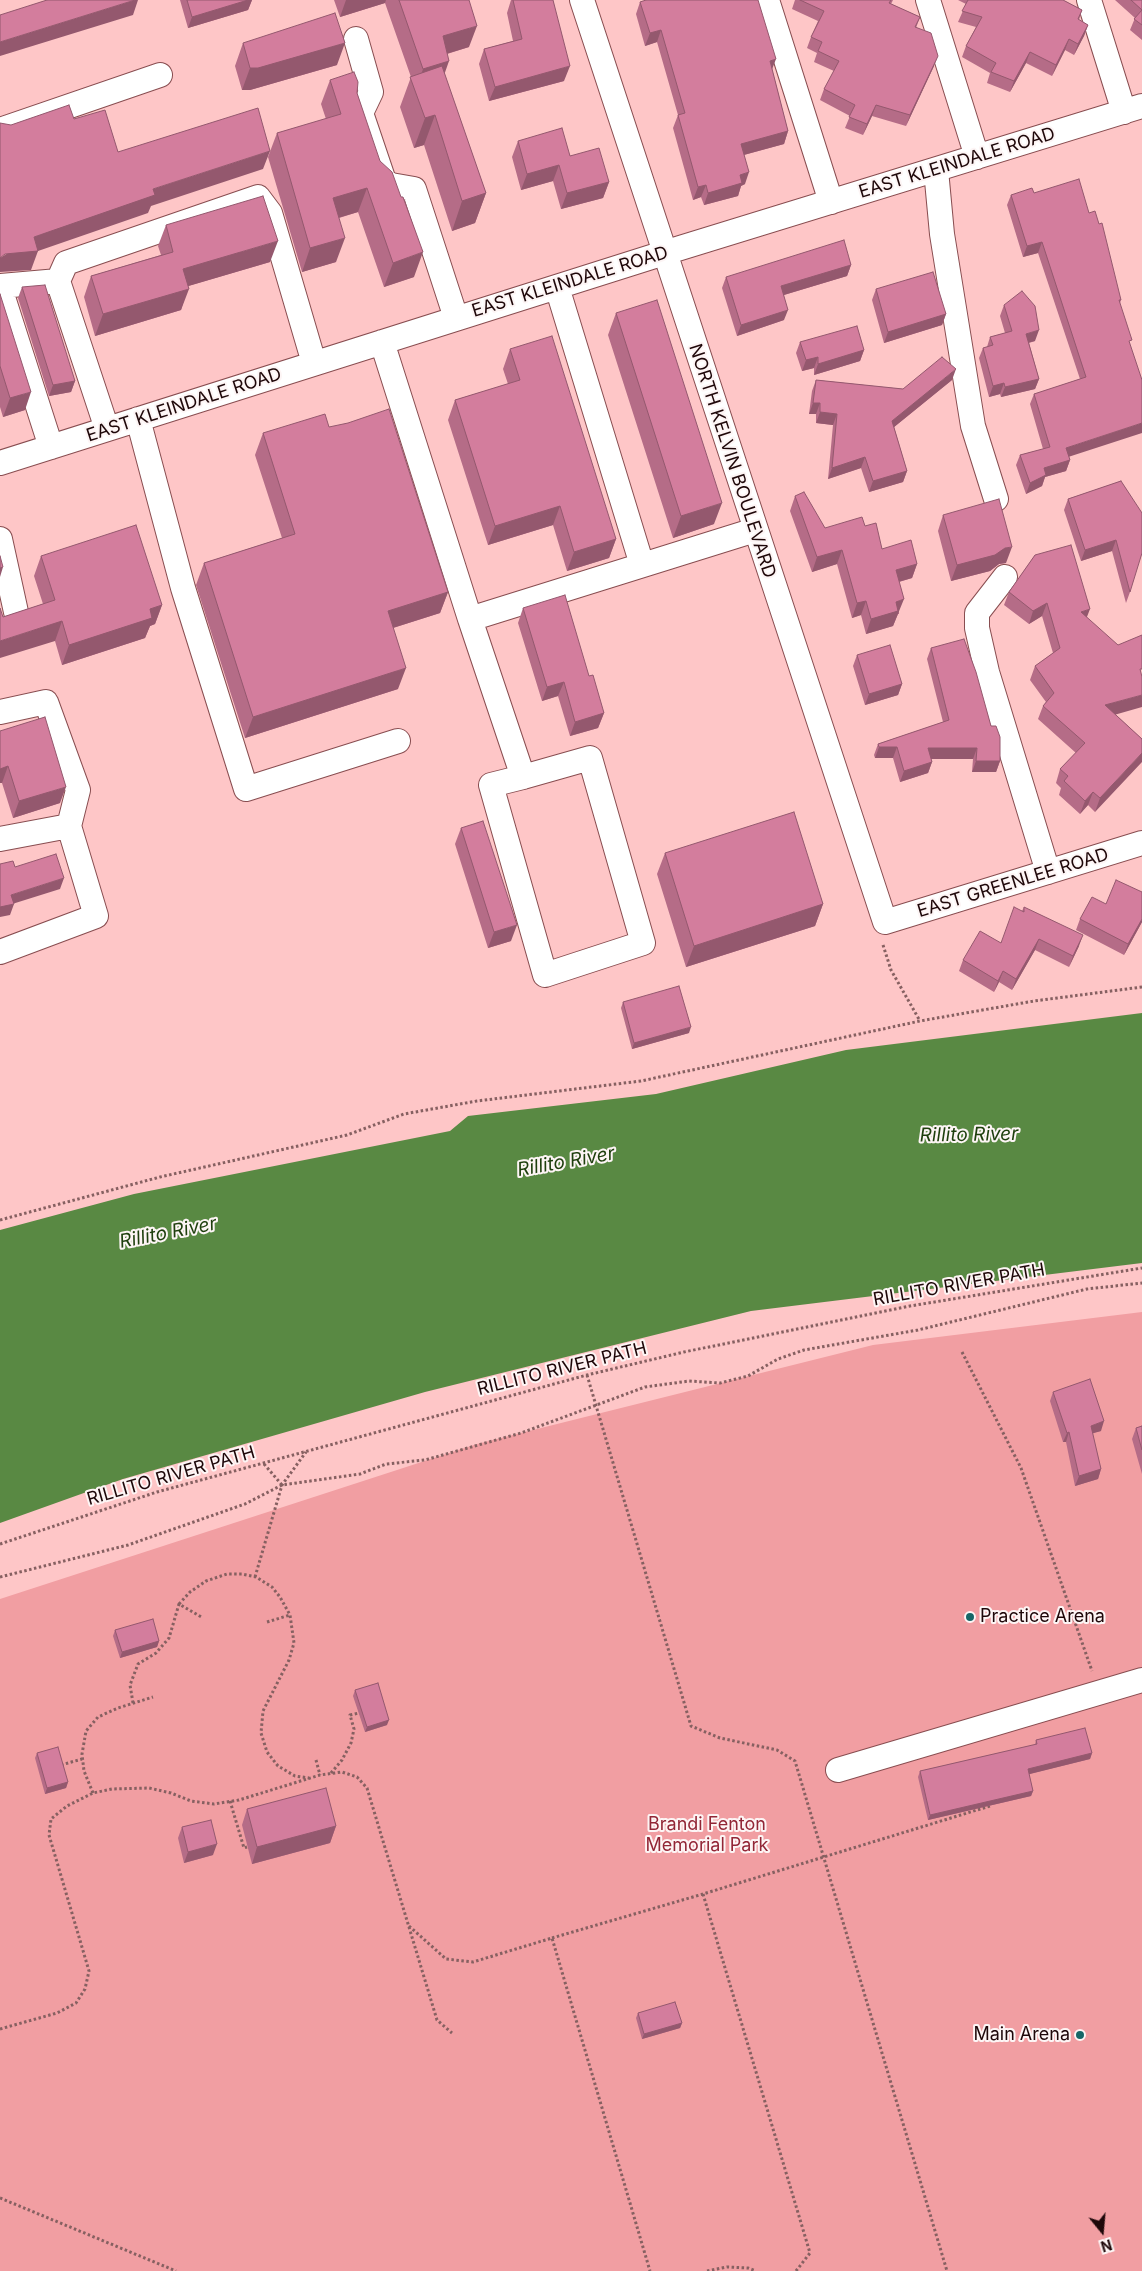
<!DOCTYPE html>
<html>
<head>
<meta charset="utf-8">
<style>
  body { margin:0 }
  #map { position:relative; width:1142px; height:2271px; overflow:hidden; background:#fec6c7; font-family:Inter,sans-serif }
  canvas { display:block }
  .north { position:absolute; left:1077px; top:2206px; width:50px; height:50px; -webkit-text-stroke:4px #fdf5f5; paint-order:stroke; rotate:163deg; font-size:14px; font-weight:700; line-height:20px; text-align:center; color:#1e0709 }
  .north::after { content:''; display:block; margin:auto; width:18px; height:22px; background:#1e0709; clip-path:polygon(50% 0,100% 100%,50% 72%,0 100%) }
</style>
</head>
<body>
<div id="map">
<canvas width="1142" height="2271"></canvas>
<div class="north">N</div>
</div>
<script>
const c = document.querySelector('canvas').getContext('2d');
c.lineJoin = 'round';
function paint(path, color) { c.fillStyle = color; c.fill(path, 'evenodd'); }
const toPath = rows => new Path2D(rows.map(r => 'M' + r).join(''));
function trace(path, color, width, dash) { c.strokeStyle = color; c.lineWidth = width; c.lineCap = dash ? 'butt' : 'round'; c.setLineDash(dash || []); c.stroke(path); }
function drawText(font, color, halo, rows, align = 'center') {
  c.font = font + ' Inter,sans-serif'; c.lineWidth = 4; c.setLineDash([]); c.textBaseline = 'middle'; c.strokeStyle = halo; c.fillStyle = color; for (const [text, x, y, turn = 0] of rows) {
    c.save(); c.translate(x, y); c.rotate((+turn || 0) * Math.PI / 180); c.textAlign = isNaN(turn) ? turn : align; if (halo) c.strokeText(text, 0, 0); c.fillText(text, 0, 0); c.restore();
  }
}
const green = toPath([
  [1142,1312,1142,2271,0,2271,0,1599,477,1444,873,1345]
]);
const water = toPath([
  [1142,1013,1142,1263,751,1311,425,1392,123,1479,0,1523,0,1230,134,1194,450,1131,468,1116,656,1094,846,1050]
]);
const path = toPath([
  [883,945,891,970,920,1021],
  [0,1220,160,1177,347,1135,404,1114,477,1101,641,1081,920,1021,1034,1001,1142,987],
  [962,1352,1021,1468,1092,1671],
  [587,1375,691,1726,720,1738,777,1750,795,1761,947,2271],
  [264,1464,282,1485],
  [0,1544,157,1492,587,1375,684,1352,910,1306,1142,1268],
  [0,1577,128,1545,245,1504,282,1485,360,1474,386,1464,425,1460,521,1433,645,1387,689,1381,720,1383,748,1376,778,1359,804,1350,918,1330,1087,1289,1142,1283],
  [255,1577,282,1485,306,1452],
  [179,1604,190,1592,206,1581,227,1574,242,1574,256,1577,272,1587,280,1597,290,1615,294,1643,289,1660,263,1711,261,1733,267,1752,278,1766,295,1776,309,1778],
  [267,1622,290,1615],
  [133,1703,130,1685,138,1664,156,1653,169,1638,179,1604,203,1618],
  [316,1760,320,1775],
  [61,1765,82,1759],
  [331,1773,342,1760,351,1743,354,1729,350,1715,359,1713],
  [93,1793,84,1771,82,1754,86,1731,98,1717,118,1708,153,1697],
  [230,1801,244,1848,247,1847],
  [409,1926,446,1959,473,1962,552,1938,650,2271],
  [552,1938,703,1894],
  [0,2029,57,2013,76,2003,85,1989,89,1971,49,1835,51,1819,67,1806,93,1793,112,1789,149,1788,171,1793,191,1801,214,1804,239,1800,320,1775,342,1772,357,1777,367,1788,437,2020,452,2033],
  [0,2198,176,2271],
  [707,2271,727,2267,748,2268,756,2271],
  [796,2271,810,2253,703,1894,990,1806]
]);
const minor = toPath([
  [582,0,885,922,1142,843],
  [767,0,831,202],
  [928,0,977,157],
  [1089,0,1124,112],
  [356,39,371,92,361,113,384,181,391,185,414,189,456,318],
  [0,130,160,75],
  [936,170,942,234,973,426,996,499],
  [0,286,58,281],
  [557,287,642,565],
  [0,288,51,447],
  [382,342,470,619,755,530],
  [138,419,183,588,246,789,398,741],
  [107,429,58,281,66,263,258,197,270,213,314,363],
  [0,463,664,253,1142,106],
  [0,539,16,612],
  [1005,577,977,613,977,628,987,672,1048,872],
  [470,619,523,777,491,785,545,975,643,943,590,758,523,777],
  [0,712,46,702,78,790,69,826,96,916,0,952],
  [0,839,69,826],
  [838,1770,1142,1680]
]);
const wall = toPath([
  [180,0,252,0,248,10,188,28],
  [334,0,469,0,469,47,447,54,444,74,486,193,475,223,452,231,424,145,414,148,400,107,411,77,385,3,340,17],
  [511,0,553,0,564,81,489,101,479,64,484,49,513,41,507,13],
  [795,0,893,0,891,4,920,17,916,28,934,66,906,126,872,116,863,135,845,128,850,116,820,100,824,89,834,71,814,62,817,53,807,48,811,37,818,21,792,9],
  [958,0,1063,0,1082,10,1079,20,1088,25,1084,36,1074,55,1065,50,1052,76,1026,63,1010,92,987,83,990,73,962,57,966,46,976,27,958,22,966,4],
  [1115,0,1142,0,1142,40,1130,30,1135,18],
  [640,2,772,69,788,131,784,144,744,155,745,184,741,186,738,196,704,205,701,197,693,200,673,128,678,115,657,42,645,46,636,14],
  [243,43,337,65,250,90,242,90,235,66],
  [330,80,357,93,414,277,384,287,358,212,339,218,336,262,302,272,268,157,277,133,326,119,321,104],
  [518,141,570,156,609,182,603,198,561,209,553,181,521,190,512,157],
  [1034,193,1089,213,1121,300,1069,457,1070,460,1066,471,1045,477,1042,486,1026,494,1016,465,1020,455,1043,449,1030,404,1034,394,1080,379,1038,253,1023,257,1007,205,1011,195],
  [166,225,270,262,188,286,181,310,95,336,84,297,91,276,161,255,158,246],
  [851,265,847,276,784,295,784,320,737,336,722,288,726,277],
  [22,287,75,381,71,392,49,396,18,298],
  [876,289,946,314,942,325,884,343,872,300],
  [0,294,25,410,3,417,0,407],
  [1004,305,1035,341,1029,343,1039,379,1035,389,1001,397,1000,394,989,397,979,358,983,348,987,347,990,337,1005,333,1000,316],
  [616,313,714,524,673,538,608,335],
  [800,342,864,350,860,361,814,375,814,368,802,371,796,353],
  [510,349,616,539,609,558,567,571,553,525,488,545,448,420,455,400,508,384,503,369],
  [816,380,903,389,952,380,894,427,907,471,903,482,869,492,861,468,828,479,833,425,816,423,816,414,809,414,812,391],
  [329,427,448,592,440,613,393,628,398,689,245,738,196,585,204,563,282,538,255,455,263,433],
  [1121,481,1130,592,1126,603,1112,551,1081,561,1064,510,1068,499],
  [795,496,825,528,865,526,882,549,917,564,912,578,899,582,899,614,898,614,893,626,866,634,861,615,852,618,837,564,812,572,790,511],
  [943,515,1006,563,999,564,990,571,951,581,938,531],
  [1035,555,1087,617,1115,714,1142,739,1095,812,1088,805,1080,814,1059,795,1061,788,1056,783,1060,769,1076,753,1038,719,1043,706,1046,702,1030,680,1035,666,1053,653,1042,616,1029,624,1004,605,1009,592],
  [41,556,162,605,155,624,150,626,145,638,62,665,55,641,3,617,43,604,34,576],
  [523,608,604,713,598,728,570,736,558,696,542,701,518,623],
  [931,648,1000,761,996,772,972,772,973,759,931,759,932,762,928,773,900,782,893,758,875,758,874,755,878,744,943,722,927,659],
  [857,655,902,684,898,695,865,705,853,666],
  [0,731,60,803,13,818,2,783,0,783],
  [461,828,511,941,488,948,455,844],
  [665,853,823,904,815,926,686,967,657,874],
  [1024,907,1079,946,1069,967,1035,950,1012,990,999,982,994,992,959,971,963,960,1001,943,1022,911],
  [1080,919,1142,922,1124,955,1076,930],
  [623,1002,689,1033,632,1049,621,1008],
  [1053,1392,1101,1431,1092,1433,1101,1469,1098,1479,1075,1486,1066,1442,1063,1442,1050,1401],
  [1142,1426,1142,1474,1132,1439,1136,1428],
  [115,1630,159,1641,157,1647,120,1658,113,1636],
  [355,1690,387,1725,365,1732,353,1696],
  [1036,1740,1092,1753,1090,1759,1029,1774,1033,1791,1031,1796,928,1820,918,1777,920,1771,1035,1745],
  [37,1753,68,1782,66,1788,45,1794,35,1758],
  [247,1809,336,1826,330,1843,252,1864,242,1825],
  [182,1827,213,1855,184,1863,178,1838],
  [638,2013,682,2023,680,2028,642,2039,636,2018]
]);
const shadedWall = toPath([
  [135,0,138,0,133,15,0,56,0,42],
  [248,0,252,0,248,10,188,28,192,17],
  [346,0,386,0,385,3,340,17],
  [1088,25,1084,36,1074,55,1078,44],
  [477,26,469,47,436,57,443,36],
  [661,30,657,42,645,46,650,33],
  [1069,39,1065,50,1052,76,1056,65],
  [345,43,337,65,250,90,242,90,250,68],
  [1030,52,1026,63,1010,92,1014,81],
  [938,56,934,66,906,126,910,115],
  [776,59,771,72,770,61],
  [449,61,442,81,416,90,423,69],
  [570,66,564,81,489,101,495,87],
  [876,105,872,116,863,135,867,124],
  [435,115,424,145,414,148,425,118],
  [788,131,784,144,736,157,741,144],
  [270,151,263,169,151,206,148,213,38,251,31,270,0,272,0,258,34,237,153,189],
  [559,165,553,181,521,190,527,174],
  [749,172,745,184,741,186,738,196,704,205,708,193,740,175],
  [609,182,603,198,561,209,567,193],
  [706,185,701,197,693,200,698,187],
  [367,188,358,212,324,222,333,198],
  [486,193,475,223,452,231,462,201],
  [345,238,336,262,302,272,310,248],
  [278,241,270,262,175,290,183,269],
  [1042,242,1038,253,1023,257,1027,246],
  [423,252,414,277,384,287,393,263],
  [851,265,847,276,777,297,781,286],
  [189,289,181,310,95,336,103,314],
  [788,310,784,320,737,336,741,325],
  [946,314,942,325,884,343,888,332],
  [1039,330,1035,341,1022,344,1026,334],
  [864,350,860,361,814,375,818,364],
  [818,357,814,368,802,371,806,360],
  [956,369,952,380,888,432,892,421],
  [1039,379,1035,389,1001,397,1005,387],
  [75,381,71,392,49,396,53,385],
  [1004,383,1000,394,989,397,993,386],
  [31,392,25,410,3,417,10,398],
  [813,403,820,403,816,414,809,414],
  [820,412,837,414,833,425,816,423],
  [1142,423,1142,433,1062,459,1066,448],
  [865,457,861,468,828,479,832,468],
  [1070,460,1066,471,1045,477,1042,486,1026,494,1030,483,1044,468],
  [907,471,903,482,869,492,873,481],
  [722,503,714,524,673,538,681,516],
  [560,506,553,525,488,545,495,526],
  [616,539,609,558,567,571,574,552],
  [1116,540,1112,551,1081,561,1085,550],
  [1012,547,1006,563,999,564,990,571,951,581,957,565,1005,548],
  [842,550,837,564,812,572,817,557],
  [917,564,912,578,891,584,896,570],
  [3,567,0,577,0,568],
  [448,592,440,613,380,632,388,611],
  [904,599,893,626,866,634,871,619,896,602],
  [866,601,861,615,852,618,857,603],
  [1047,603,1042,616,1029,624,1033,611],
  [162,605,155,624,150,626,145,638,62,665,69,645,150,609],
  [1090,609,1085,622,1081,612],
  [62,621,55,641,0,658,0,641],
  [406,668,398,689,245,738,253,717],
  [564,682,558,696,542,701,547,687],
  [902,684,898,695,865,705,869,694],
  [1142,695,1142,707,1100,719,1105,705],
  [604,713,598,728,570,736,575,722],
  [879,747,897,747,893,758,875,758],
  [928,748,977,748,973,759,924,759],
  [1142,753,1142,762,1095,812,1100,798],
  [976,761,1000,761,996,772,972,772],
  [932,762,928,773,900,782,904,771],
  [8,766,2,783,0,783,0,769],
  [66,787,60,803,13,818,19,801],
  [1093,792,1088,805,1080,814,1085,801],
  [64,878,60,889,9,905,14,904,10,915,0,917,0,907,11,895],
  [823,904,815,926,686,967,694,946],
  [1142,919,1142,922,1124,955,1128,944],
  [517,925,511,941,488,948,494,932],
  [1083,935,1079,946,1069,967,1073,956],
  [1039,939,1035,950,1012,990,1016,979],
  [1003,971,999,982,994,992,998,981],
  [691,1027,689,1033,632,1049,634,1043],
  [1104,1421,1101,1431,1087,1435,1091,1426],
  [1069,1432,1066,1442,1063,1442,1067,1433],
  [1101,1469,1098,1479,1075,1486,1079,1476],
  [159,1641,157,1647,120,1658,122,1652],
  [389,1720,387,1725,365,1732,367,1727],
  [1092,1753,1090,1759,1026,1775,1028,1769],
  [68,1782,66,1788,45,1794,47,1788],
  [1033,1791,1031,1796,928,1820,930,1815],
  [336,1826,330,1843,252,1864,257,1847],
  [217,1844,213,1855,184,1863,188,1852],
  [682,2023,680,2028,642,2039,644,2034]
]);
const building = toPath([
  [47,0,135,0,0,42,0,15,47,0],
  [187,0,248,0,192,17,187,0],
  [399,0,469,0,477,26,443,36,449,61,423,69,399,0],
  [513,0,553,0,570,66,495,87,484,49,522,39,513,0],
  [646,0,758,0,776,59,770,61,788,131,741,144,749,172,740,175,742,183,708,193,706,185,698,187,678,115,685,113,661,30,650,33,640,2,646,0],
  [800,0,891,0,889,3,920,17,915,27,931,33,938,56,910,115,876,105,867,124,849,117,855,105,824,89,839,61,818,51,822,42,811,37,824,11,800,0],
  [968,0,1063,0,1082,10,1078,19,1088,25,1078,44,1069,39,1056,65,1030,52,1014,81,991,72,996,63,966,46,982,17,962,11,968,0],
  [1131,0,1142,0,1142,25,1134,19,1142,10,1131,0],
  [335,13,345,43,258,68,250,68,243,43,335,13],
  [442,66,486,193,462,201,435,115,425,118,410,77,442,66],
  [354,72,358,82,357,93,380,161,392,172,401,197,403,197,423,252,393,263,367,188,333,198,345,238,310,248,277,133,341,114,330,80,354,72],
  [69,105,74,119,105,110,118,152,258,108,270,151,153,189,155,195,34,237,38,251,5,254,0,258,0,123,11,125,69,105],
  [562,128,570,156,599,148,609,182,567,193,559,165,527,174,518,141,562,128],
  [1079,179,1089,213,1095,211,1099,224,1102,223,1121,300,1119,300,1132,340,1129,341,1142,380,1142,423,1066,448,1070,460,1044,468,1046,475,1030,483,1020,455,1050,447,1034,394,1086,377,1042,242,1027,246,1011,195,1032,188,1034,193,1079,179],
  [263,196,278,241,183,269,189,289,103,314,91,276,173,252,166,225,263,196],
  [844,240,851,265,781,286,788,310,741,325,726,277,844,240],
  [933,272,946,314,888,332,876,289,933,272],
  [45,285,75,381,53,385,22,287,45,285],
  [1022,291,1035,306,1039,330,1026,334,1039,379,1005,387,1004,383,993,386,983,348,993,345,990,337,1012,331,1004,305,1022,291],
  [0,294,31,392,10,398,0,366,0,294],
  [657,300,722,503,681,516,616,313,657,300],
  [857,326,864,350,818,364,818,357,806,360,800,342,857,326],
  [552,336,616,539,574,552,560,506,495,526,455,400,520,380,510,349,552,336],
  [942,357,956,369,892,421,907,471,873,481,865,457,832,468,837,414,820,412,820,403,813,403,816,380,903,389,942,357],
  [389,409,448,592,388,611,406,668,253,717,204,563,295,534,263,433,325,414,329,427,348,423,389,409],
  [1121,481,1142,513,1142,553,1130,592,1116,540,1085,550,1068,499,1121,481],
  [804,492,825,528,862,517,865,526,876,523,882,549,911,540,917,564,896,570,904,599,896,602,898,611,871,619,866,601,857,603,842,550,817,557,795,496,804,492],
  [999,499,1012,547,1005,548,995,555,957,565,943,515,999,499],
  [136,525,162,605,150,609,152,618,69,645,62,621,0,641,0,608,3,617,55,600,41,556,136,525],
  [1071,545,1090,609,1081,612,1118,645,1142,635,1142,669,1140,669,1142,677,1142,695,1105,705,1142,739,1142,753,1100,798,1093,792,1085,801,1064,781,1068,776,1060,769,1085,743,1043,706,1054,693,1035,666,1060,648,1047,603,1033,611,1009,592,1035,555,1071,545],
  [0,556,3,567,0,568,0,556],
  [565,595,589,676,593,675,604,713,575,722,564,682,547,687,523,608,565,595],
  [964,639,976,672,991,726,996,726,1000,737,1000,761,976,761,977,748,928,748,932,762,904,771,897,747,879,747,878,744,949,720,931,648,964,639],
  [890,645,902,684,869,694,857,655,890,645],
  [45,717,66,787,19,801,8,766,0,769,0,731,45,717],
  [794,812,823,904,694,946,665,853,794,812],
  [483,821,517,925,494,932,461,828,483,821],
  [56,854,64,878,11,895,14,904,0,907,0,864,13,861,15,867,56,854],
  [1116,880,1142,892,1142,919,1128,944,1080,919,1092,897,1106,904,1116,880],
  [1014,907,1024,912,1024,907,1083,935,1073,956,1039,939,1016,979,1003,971,998,981,963,960,980,931,1001,943,1014,907],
  [679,986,691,1027,634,1043,623,1002,679,986],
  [1090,1379,1104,1421,1091,1426,1101,1469,1079,1476,1069,1432,1067,1433,1053,1392,1090,1379],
  [1142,1426,1142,1450,1136,1428,1142,1426],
  [153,1619,159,1641,122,1652,115,1630,153,1619],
  [378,1683,389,1720,367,1727,355,1690,378,1683],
  [1085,1728,1092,1753,1028,1769,1033,1791,930,1815,920,1771,1037,1744,1036,1740,1085,1728],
  [58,1747,68,1782,47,1788,37,1753,58,1747],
  [326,1788,336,1826,257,1847,247,1809,326,1788],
  [211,1820,217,1844,188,1852,182,1827,211,1820],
  [675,2002,682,2023,644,2034,638,2013,675,2002]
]);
const markers = [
  [970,1617,5,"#176667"],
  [1080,2035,5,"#176667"]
];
const streetNames = [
  ["EAST KLEINDALE ROAD",957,163,-17],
  ["EAST KLEINDALE ROAD",570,282,-17],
  ["EAST KLEINDALE ROAD",184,405,-18],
  ["NORTH KELVIN BOULEVARD",732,461,72],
  ["EAST GREENLEE ROAD",1013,883,-17],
  ["RILLITO RIVER PATH",959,1285,-10],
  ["RILLITO RIVER PATH",562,1369,-14],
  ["RILLITO RIVER PATH",171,1476,-16]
];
const poiNames = [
  ["Practice Arena",980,1617],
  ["Main Arena",1070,2035,"right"]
];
const parkNames = [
  ["Brandi Fenton",707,1825],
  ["Memorial Park",707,1846]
];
const waterNames = [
  ["Rillito River",969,1135,-1],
  ["Rillito River",566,1162,-10],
  ["Rillito River",168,1233,-11]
];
paint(green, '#f19ea2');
paint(water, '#598943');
trace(minor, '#884d50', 26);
trace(path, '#866061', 3, [2.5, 2.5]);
trace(minor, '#fff', 24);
paint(wall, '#b56c87');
paint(shadedWall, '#94586e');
paint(building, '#d37d9d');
trace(building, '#94586e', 1);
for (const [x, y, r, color] of markers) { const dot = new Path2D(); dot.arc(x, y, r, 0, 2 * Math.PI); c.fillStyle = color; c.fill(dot); trace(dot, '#fdf5f5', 2); }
drawText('18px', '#1e0709', '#fdf5f5', streetNames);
drawText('18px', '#1e0709', '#fdf5f5', poiNames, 'left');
drawText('18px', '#922636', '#fdf5f5', parkNames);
drawText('italic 19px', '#1e3f0d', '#fdf5f5', waterNames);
</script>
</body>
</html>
